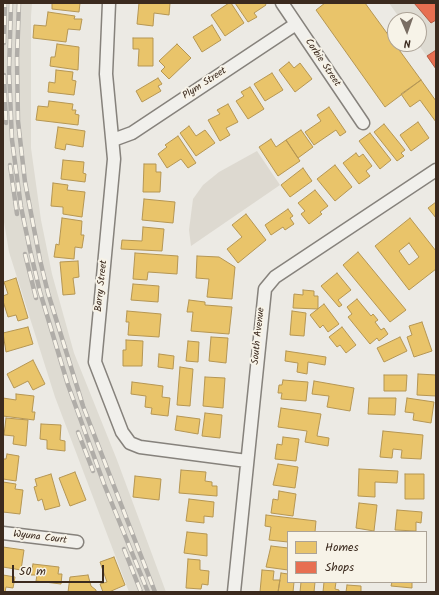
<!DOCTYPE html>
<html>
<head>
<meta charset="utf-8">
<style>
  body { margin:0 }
  #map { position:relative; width:439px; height:595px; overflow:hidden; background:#eceae4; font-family:Kalam,sans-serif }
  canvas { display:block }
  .frame { position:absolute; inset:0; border:4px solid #3b2a1e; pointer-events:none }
  .legend { position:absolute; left:287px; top:531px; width:140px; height:52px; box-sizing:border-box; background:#f7f3e8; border:1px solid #aca397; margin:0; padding:5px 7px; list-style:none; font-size:12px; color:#3b2a1e }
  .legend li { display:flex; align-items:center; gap:8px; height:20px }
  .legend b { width:20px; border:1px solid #aca397 }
  .north { position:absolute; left:387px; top:12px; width:40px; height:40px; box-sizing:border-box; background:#f7f3e8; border:1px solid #aca397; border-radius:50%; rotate:178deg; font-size:11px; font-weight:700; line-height:16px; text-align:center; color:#3b2a1e }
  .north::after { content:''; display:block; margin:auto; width:14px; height:18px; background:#796d63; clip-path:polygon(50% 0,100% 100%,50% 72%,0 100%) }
  .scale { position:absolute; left:12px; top:565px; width:92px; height:18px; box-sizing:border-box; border:2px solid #3b2a1e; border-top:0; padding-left:5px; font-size:12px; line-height:14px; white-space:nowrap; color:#3b2a1e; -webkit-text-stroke:3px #f7f3e8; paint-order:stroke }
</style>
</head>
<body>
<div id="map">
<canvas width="439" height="595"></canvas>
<div class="frame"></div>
<ul class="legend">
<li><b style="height:11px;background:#e9c46a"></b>Homes</li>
<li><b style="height:11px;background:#e76f51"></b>Shops</li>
</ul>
<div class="north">N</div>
<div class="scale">50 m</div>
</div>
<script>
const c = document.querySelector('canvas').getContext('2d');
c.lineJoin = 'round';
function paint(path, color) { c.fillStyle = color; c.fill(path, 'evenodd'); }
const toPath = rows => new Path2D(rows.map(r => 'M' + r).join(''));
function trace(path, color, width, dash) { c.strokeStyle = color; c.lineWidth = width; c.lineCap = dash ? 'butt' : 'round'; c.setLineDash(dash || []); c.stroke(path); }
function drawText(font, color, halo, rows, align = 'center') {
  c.font = font + ' Kalam,sans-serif'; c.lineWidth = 4; c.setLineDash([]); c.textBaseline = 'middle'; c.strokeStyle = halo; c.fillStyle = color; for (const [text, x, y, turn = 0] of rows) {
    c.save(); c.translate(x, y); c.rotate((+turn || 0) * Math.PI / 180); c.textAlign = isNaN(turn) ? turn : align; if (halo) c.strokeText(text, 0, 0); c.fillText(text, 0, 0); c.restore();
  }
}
const built = toPath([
  [3,3,32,3,31,16,31,148,41,220,52,274,74,353,117,460,166,592,129,592,55,397,9,252,3,216],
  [389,3,436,3,436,69,418,44,419,20,401,20]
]);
const green = toPath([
  [257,151,280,185,191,246,189,230,193,199,203,185,219,172]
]);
const homes = toPath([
  [52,3,83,3,80,3,79,12,52,9,52,3],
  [139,3,170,3,169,15,154,13,153,26,137,24,139,3],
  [229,3,231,3,244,23,225,36,211,15,229,3],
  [235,3,265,3,266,5,254,13,257,17,248,22,235,3],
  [325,3,365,3,421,80,385,107,316,10,325,3],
  [48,12,75,16,74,19,82,19,80,30,68,29,66,42,33,38,34,25,46,26,48,12],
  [212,25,221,40,202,52,193,37,212,25],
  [133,38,153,38,153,66,138,66,139,49,133,49,133,38],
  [57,44,79,47,78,70,50,66,51,57,55,57,57,44],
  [177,44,191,58,169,79,161,71,165,67,159,61,177,44],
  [289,62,294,68,300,63,312,79,295,92,279,70,289,62],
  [56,70,73,72,72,80,76,81,74,95,48,92,49,82,55,83,56,70],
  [272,73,283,90,265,101,254,84,272,73],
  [158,78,162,84,158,86,161,91,142,102,136,91,158,78],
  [421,80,436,101,436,122,420,100,410,107,401,94,421,80],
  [250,87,264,109,248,119,236,101,244,96,241,92,250,87],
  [49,101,73,104,72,110,76,110,75,114,79,115,78,125,36,120,38,106,48,107,49,101],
  [228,104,238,122,226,128,230,135,220,141,208,120,220,114,217,110,228,104],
  [329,107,346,132,340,136,336,130,314,145,305,132,321,121,317,115,329,107],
  [418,122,429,138,411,151,400,135,418,122],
  [384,124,405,150,401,153,404,156,397,161,374,132,384,124],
  [189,126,196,136,205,130,215,143,196,156,180,133,189,126],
  [58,127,85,131,83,147,66,144,65,150,55,148,58,127],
  [301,130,313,147,298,158,286,140,301,130],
  [370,133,391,160,380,169,359,141,370,133],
  [178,136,196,163,188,168,181,159,167,168,158,154,167,147,165,145,178,136],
  [271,139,276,147,286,140,300,161,278,176,259,147,271,139],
  [356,153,359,157,363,154,372,166,366,171,370,176,359,184,343,163,356,153],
  [63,160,84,162,83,173,86,174,85,182,61,179,63,160],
  [144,164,156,164,156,172,161,172,160,192,143,192,144,164],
  [335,165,352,187,335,201,317,179,335,165],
  [303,168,312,181,290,197,281,185,303,168],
  [53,183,68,185,67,190,85,192,82,217,63,214,63,207,51,206,53,183],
  [315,190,328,206,320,212,322,214,309,224,301,214,305,211,298,203,315,190],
  [144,199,175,202,173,223,142,220,144,199],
  [436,202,436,218,428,208,436,202],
  [288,209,293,216,290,218,294,224,285,230,283,227,271,235,265,225,288,209],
  [246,214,266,240,238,263,227,249,242,237,232,225,246,214],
  [62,218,82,221,81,235,84,235,82,248,75,247,74,259,54,257,56,244,59,245,62,218],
  [410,218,436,251,436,269,409,290,375,246,410,218],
  [409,243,419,257,409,265,399,251,409,243],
  [143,227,164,229,162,251,121,249,122,240,142,241,143,227],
  [358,252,406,310,390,322,343,265,358,252],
  [135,253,178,256,177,274,148,272,147,280,133,279,135,253],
  [197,256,219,257,235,267,232,299,207,297,209,279,196,278,197,256],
  [78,261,79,277,73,278,75,294,63,295,60,262,78,261],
  [337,273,351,290,338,300,342,305,339,307,321,286,337,273],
  [16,278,28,318,18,321,16,315,8,317,3,301,3,296,8,294,4,282,16,278],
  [133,284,159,286,158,302,131,300,133,284],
  [303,290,314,291,314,296,318,296,318,309,293,308,294,294,303,295,303,290],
  [357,299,371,316,373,314,378,320,375,322,381,330,384,328,388,334,379,341,377,338,370,344,348,317,352,314,347,307,357,299],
  [189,300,205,302,205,305,232,307,229,334,191,331,193,312,187,312,189,300],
  [324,304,339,324,328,332,323,325,320,328,310,315,324,304],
  [127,311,161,314,159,337,128,335,129,322,126,322,127,311],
  [292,311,306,313,304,336,290,335,292,311],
  [422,322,432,351,414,357,407,337,412,335,409,326,422,322],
  [28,327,33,344,6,352,3,333,28,327],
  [342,327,356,345,346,353,340,345,337,347,329,337,342,327],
  [211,337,228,338,226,363,209,361,211,337],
  [400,337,407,351,384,362,377,348,400,337],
  [126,340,143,341,142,366,123,366,123,350,126,350,126,340],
  [188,341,199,342,198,362,186,361,188,341],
  [286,351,326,357,325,365,308,362,307,374,297,372,298,363,285,361,286,351],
  [159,354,174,356,173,369,158,367,159,354],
  [33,360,45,384,33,390,28,381,14,388,7,374,33,360],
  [180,367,193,369,190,406,177,405,180,367],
  [418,374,436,375,436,396,417,395,418,374],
  [384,375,407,375,406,391,384,391,384,375],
  [205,377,225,378,223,408,203,406,205,377],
  [283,380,308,382,306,401,281,399,282,393,278,393,279,385,282,385,283,380],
  [314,381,354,388,350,411,327,407,329,396,312,394,314,381],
  [132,382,163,386,162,397,170,398,168,416,151,414,152,408,145,407,146,396,131,394,132,382],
  [16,394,34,396,32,412,35,412,34,420,3,416,3,398,16,400,16,394],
  [369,398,396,398,395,415,368,414,369,398],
  [407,398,434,402,431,423,413,420,414,413,405,412,407,398],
  [281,408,321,414,317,436,329,438,328,446,305,442,307,431,278,427,281,408],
  [205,413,222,415,220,438,202,436,205,413],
  [177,416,200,419,198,434,175,430,177,416],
  [6,418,28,420,26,446,13,444,14,436,4,435,6,418],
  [41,424,61,425,60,440,65,441,65,451,47,449,47,440,40,439,41,424],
  [383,431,423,435,421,459,401,458,402,450,393,449,392,458,380,457,383,431],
  [283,437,299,439,296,461,275,459,277,444,282,445,283,437],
  [7,454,19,456,16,481,3,479,3,459,6,459,7,454],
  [278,464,298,467,295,488,273,485,278,464],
  [359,469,398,471,397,483,375,482,375,497,358,496,359,469],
  [181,470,206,472,205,481,212,482,212,486,217,486,217,496,179,493,181,470],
  [75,472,86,500,70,506,59,478,75,472],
  [51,474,60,506,45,510,42,499,38,501,34,487,37,486,35,479,51,474],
  [405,474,424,474,424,499,405,499,405,474],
  [135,476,161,479,159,500,133,497,135,476],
  [3,482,16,484,15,489,23,490,20,514,3,512,3,482],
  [279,491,296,494,293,516,271,513,273,499,278,500,279,491],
  [189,499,214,502,213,517,204,516,204,523,186,521,189,499],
  [359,503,377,505,374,531,356,528,359,503],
  [397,510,422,512,421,523,416,522,416,531,395,530,397,510],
  [266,515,316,521,315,532,288,532,288,542,269,540,271,527,265,526,266,515],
  [187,532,207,534,207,556,184,553,187,532],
  [271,546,288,548,288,570,266,567,271,546],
  [3,547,24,550,21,570,3,567,3,547],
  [114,557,125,585,109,592,103,592,100,584,107,582,100,562,114,557],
  [188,559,200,560,200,570,209,571,208,585,202,584,201,589,186,588,188,559],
  [33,564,59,567,58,574,62,574,61,584,36,581,37,575,31,575,33,564],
  [262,570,274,571,273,580,280,580,278,592,260,592,262,570],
  [281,573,288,574,288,582,294,582,293,592,278,592,281,573],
  [3,575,15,577,13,588,6,587,5,592,3,592,3,575],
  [88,575,91,586,96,590,96,592,68,592,70,577,88,575],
  [301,582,315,582,314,592,300,592,301,582],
  [324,582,336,582,335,589,339,590,339,592,323,592,324,582],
  [392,582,412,582,412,588,391,586,392,582],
  [347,585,361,586,361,592,346,592,347,585]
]);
const shops = toPath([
  [414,3,436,3,436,20,431,23,414,3],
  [436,50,436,69,427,56,436,50]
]);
const street = toPath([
  [109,3,106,74,114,159,95,362,122,432,130,443,140,447,247,461],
  [282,3,363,123],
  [113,140,132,133,296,24],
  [3,533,77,542],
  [234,592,265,289,275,277,436,170]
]);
const rail = toPath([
  [11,3,9,71,12,140,21,207,30,250,40,292,68,385,104,484,148,592],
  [19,3,17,59,18,121,25,182,40,260,48,293,83,406,155,592],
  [4,43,5,3],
  [4,75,6,123],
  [10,165,17,214],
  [25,254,36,298],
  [78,432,93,471],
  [124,549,141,592]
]);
const streetNames = [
  ["Corbie Street",322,63,56],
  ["Plym Street",205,84,-33],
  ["Barry Street",102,286,-84],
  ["South Avenue",259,336,-84],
  ["Wyuna Court",40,538,7]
];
paint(built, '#dedbd2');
paint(green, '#ddd9d0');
paint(homes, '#e9c46a');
trace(homes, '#b59653', 1);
paint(shops, '#e76f51');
trace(shops, '#b35a42', 1);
trace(street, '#86827c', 15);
trace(street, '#f1f0ec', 12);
trace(rail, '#b0ada8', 4.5);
trace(rail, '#f7f3e8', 3, [9]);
drawText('10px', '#3b2a1e', '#f7f3e8', streetNames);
</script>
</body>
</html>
